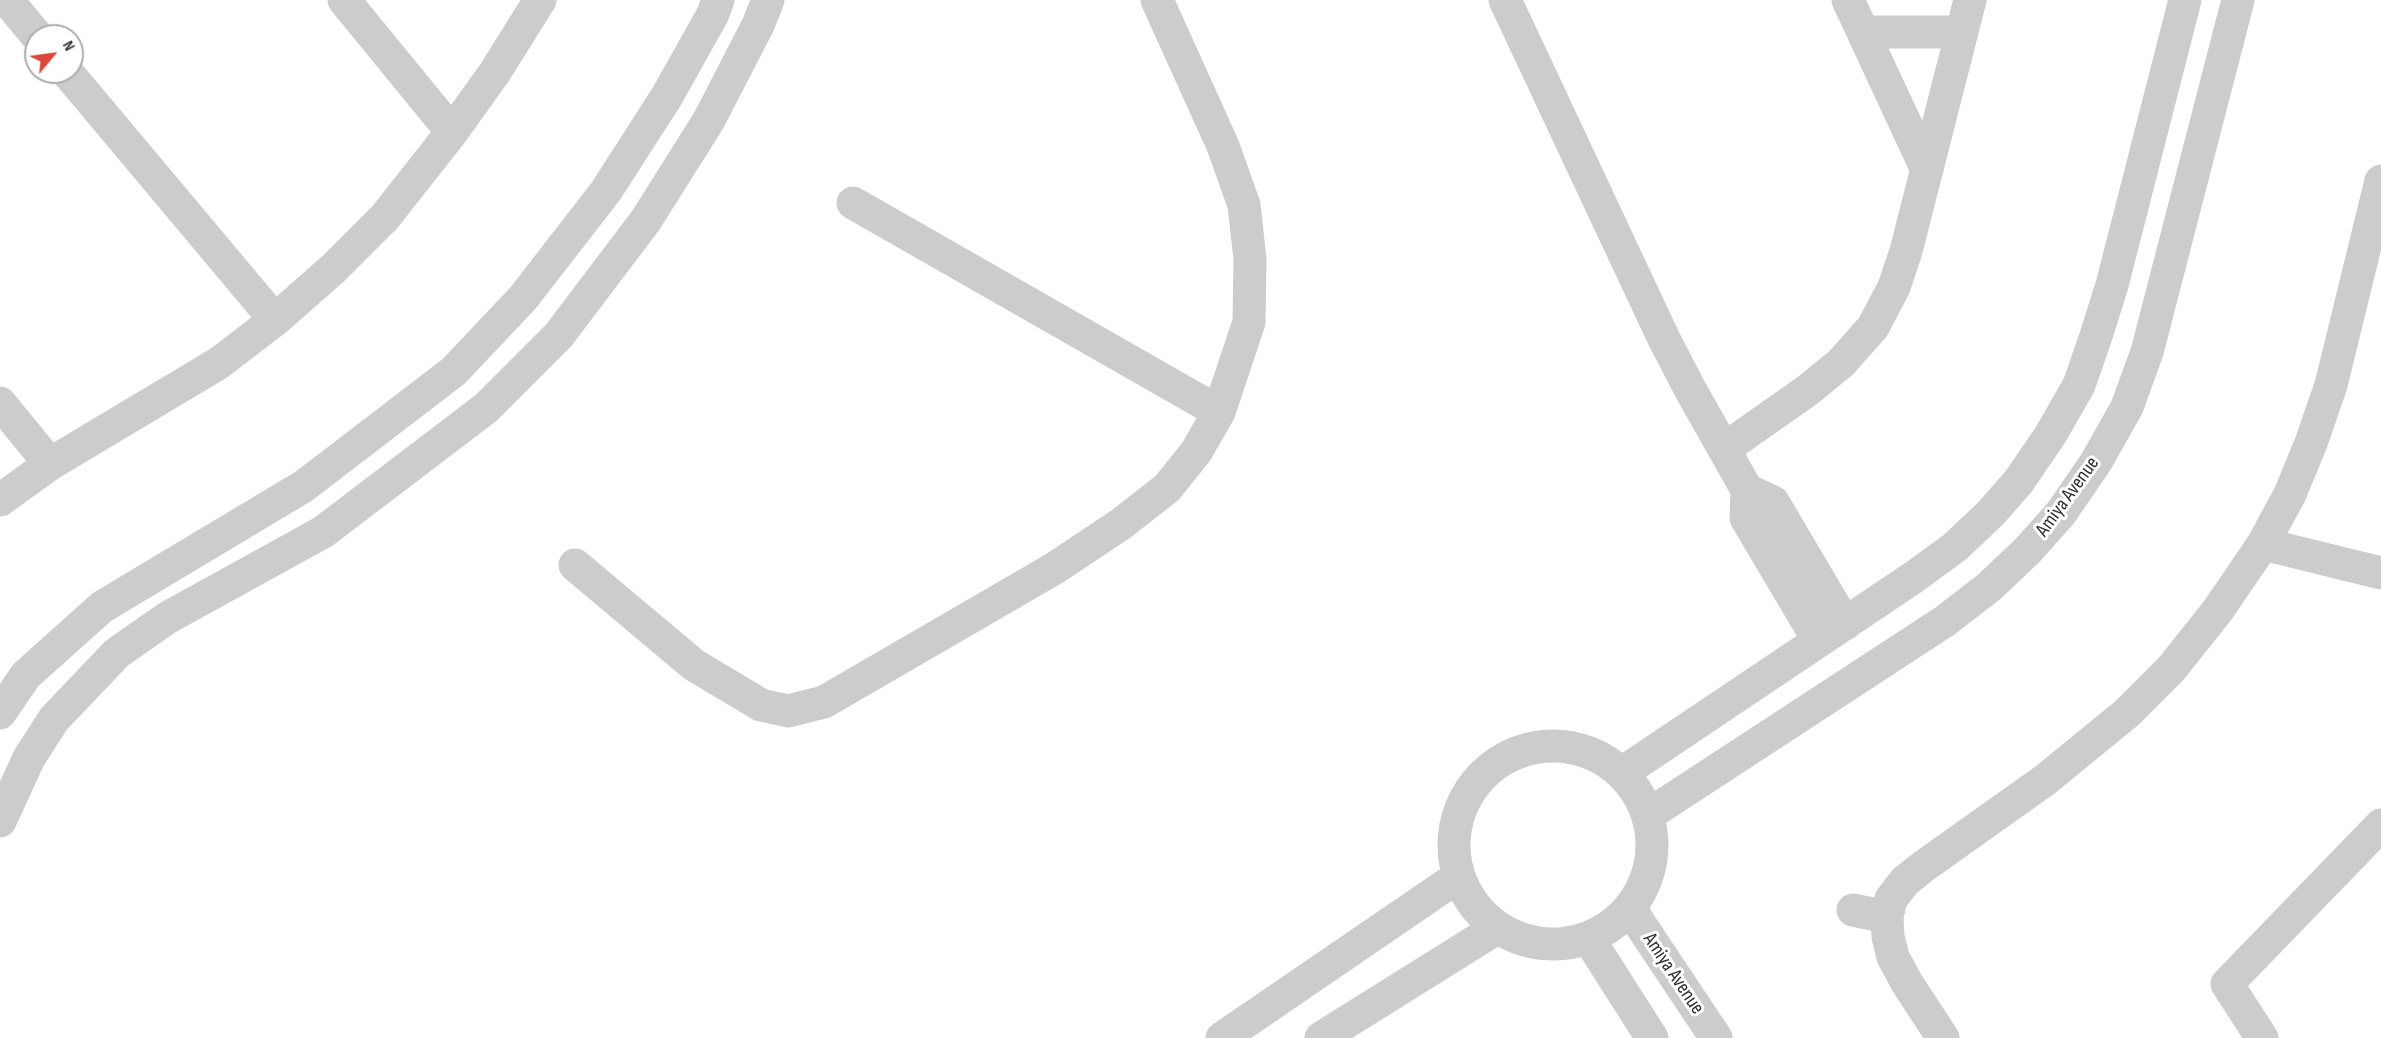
<!DOCTYPE html>
<html>
<head>
<meta charset="utf-8">
<style>
  body { margin:0 }
  #map { position:relative; width:2381px; height:1038px; overflow:hidden; background:#fff; font-family:"Sofia Sans Condensed",sans-serif }
  canvas { display:block }
  .north { position:absolute; left:24px; top:24px; width:60px; height:60px; box-sizing:border-box; background:#fff; border:2px solid #acacac; border-radius:50%; rotate:61deg; font-size:16px; font-weight:700; line-height:24px; text-align:center; color:#2f2f2f }
  .north::after { content:''; display:block; margin:auto; width:21px; height:27px; background:#dc473b; clip-path:polygon(50% 0,100% 100%,50% 72%,0 100%) }
</style>
</head>
<body>
<div id="map">
<canvas width="2381" height="1038"></canvas>
<div class="north">N</div>
</div>
<script>
const c = document.querySelector('canvas').getContext('2d');
c.lineJoin = 'round';
const toPath = rows => new Path2D(rows.map(r => 'M' + r).join(''));
function trace(path, color, width, dash) { c.strokeStyle = color; c.lineWidth = width; c.lineCap = dash ? 'butt' : 'round'; c.setLineDash(dash || []); c.stroke(path); }
function drawText(font, color, halo, rows, align = 'center') {
  c.font = font + ' "Sofia Sans Condensed",sans-serif'; c.lineWidth = 6; c.setLineDash([]); c.textBaseline = 'middle'; c.strokeStyle = halo; c.fillStyle = color; for (const [text, x, y, turn = 0] of rows) {
    c.save(); c.translate(x, y); c.rotate((+turn || 0) * Math.PI / 180); c.textAlign = isNaN(turn) ? turn : align; if (halo) c.strokeText(text, 0, 0); c.fillText(text, 0, 0); c.restore();
  }
}
const street = toPath([
  [7,0,37,36],
  [344,0,452,132],
  [1505,0,1664,339,1690,389,1747,490,1746,518,1819,641],
  [1848,0,1927,170],
  [1863,32,1962,32],
  [67,72,275,320],
  [853,203,1219,412],
  [0,403,50,464],
  [1724,449,1808,390,1841,363,1873,327,1894,287,1906,251,1970,0],
  [1747,490,1773,502,1845,624],
  [0,500,50,464,219,363,275,320,334,268,385,217,452,132,495,72,540,0],
  [2263,544,2381,573],
  [575,565,694,665,761,705,788,711,824,702,1055,568,1121,524,1167,488,1196,452,1219,412,1249,322,1250,259,1244,205,1223,146,1157,0],
  [0,713,26,675,102,607,304,486,454,371,523,298,606,191,667,96,713,14,718,0],
  '1454 845a99 99 0 1 1 198 0a99 99 0 1 1-198 0Z',
  [1622,773,1914,577,1955,547,1990,514,2019,481,2051,434,2079,385,2096,336,2112,285,2185,0],
  [1648,815,1945,621,1989,587,2028,550,2061,513,2096,462,2127,407,2147,352,2238,0],
  [0,821,29,758,54,719,117,653,167,618,323,532,486,408,559,335,646,220,709,120,758,25,768,0],
  [1630,909,1716,1038],
  [1853,910,1887,917],
  [1589,939,1652,1038],
  [1222,1038,1459,876],
  [1321,1038,1497,928],
  [1943,1038,1907,983,1893,957,1888,937,1887,917,1891,899,1905,881,1924,866,2045,780,2127,713,2171,669,2218,610,2263,544,2290,494,2311,443,2331,385,2381,181],
  [2262,1038,2227,984,2381,825]
]);
const streetNames = [
  ["Amiya Avenue",2068,497,-54],
  ["Amiya Avenue",1673,974,56]
];
trace(street, '#ccc', 33);
drawText('20px', '#2f2f2f', '#fff', streetNames);
</script>
</body>
</html>
